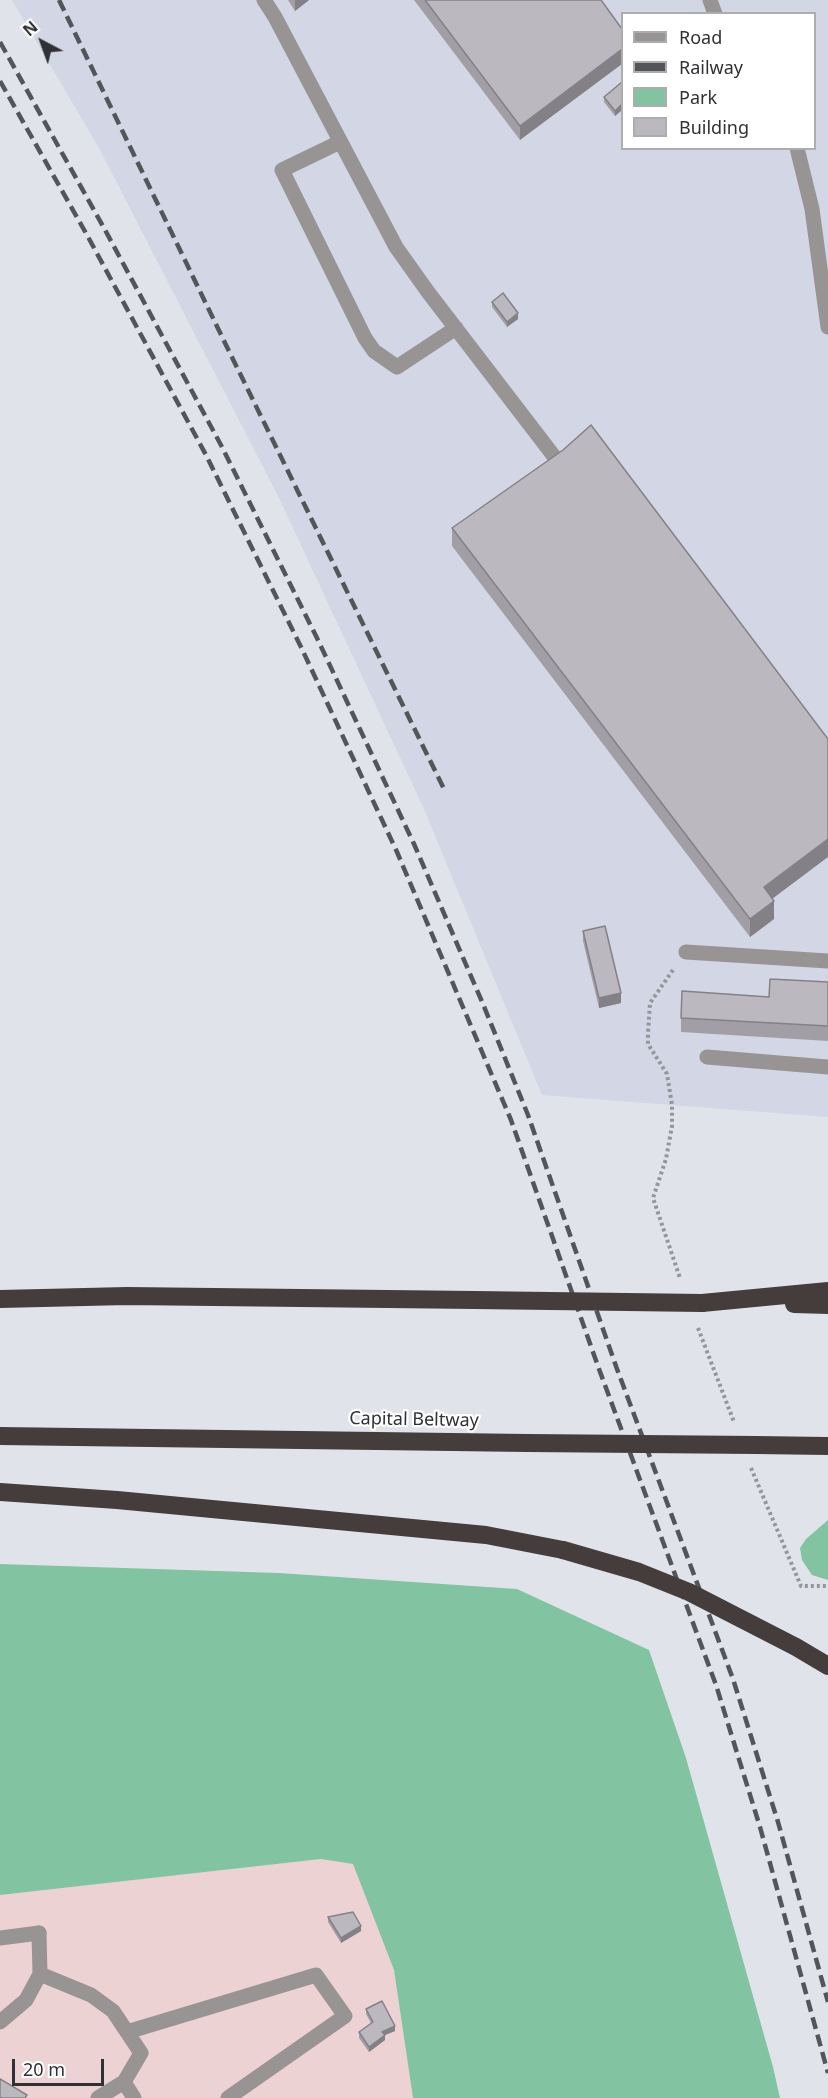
<!DOCTYPE html>
<html>
<head>
<meta charset="utf-8">
<style>
  body { margin:0 }
  #map { position:relative; width:828px; height:2098px; overflow:hidden; background:#e1e3eb; font-family:"Noto Sans",sans-serif }
  canvas { display:block }
  .legend { position:absolute; left:621px; top:12px; width:195px; height:138px; box-sizing:border-box; background:#fff; border:2px solid #acadae; margin:0; padding:8px 10px; list-style:none; font-size:18px; color:#303134 }
  .legend li { display:flex; align-items:center; gap:12px; height:30px }
  .legend b { width:30px; border:2px solid #acadae }
  .north { position:absolute; left:12px; top:12px; width:60px; height:60px; -webkit-text-stroke:4px #fff; paint-order:stroke; rotate:319deg; font-size:16px; font-weight:700; line-height:24px; text-align:center; color:#303134 }
  .north::after { content:''; display:block; margin:auto; width:21px; height:27px; background:#303134; clip-path:polygon(50% 0,100% 100%,50% 72%,0 100%) }
  .scale { position:absolute; left:12px; top:2059px; width:92px; height:27px; box-sizing:border-box; border:3px solid #303134; border-top:0; padding-left:8px; font-size:18px; line-height:21px; white-space:nowrap; color:#303134; -webkit-text-stroke:4px #fff; paint-order:stroke }
</style>
</head>
<body>
<div id="map">
<canvas width="828" height="2098"></canvas>
<ul class="legend">
<li><b style="height:8px;background:#989493"></b>Road</li>
<li><b style="height:8px;background:#545559"></b>Railway</li>
<li><b style="height:16px;background:#82c4a1"></b>Park</li>
<li><b style="height:16px;background:#bcb8c0"></b>Building</li>
</ul>
<div class="north">N</div>
<div class="scale">20 m</div>
</div>
<script>
const c = document.querySelector('canvas').getContext('2d');
c.lineJoin = 'round';
function paint(path, color) { c.fillStyle = color; c.fill(path, 'evenodd'); }
const toPath = rows => new Path2D(rows.map(r => 'M' + r).join(''));
function trace(path, color, width, dash) { c.strokeStyle = color; c.lineWidth = width; c.lineCap = dash ? 'butt' : 'round'; c.setLineDash(dash || []); c.stroke(path); }
function drawText(font, color, halo, rows, align = 'center') {
  c.font = font + ' "Noto Sans",sans-serif'; c.lineWidth = 4.5; c.setLineDash([]); c.textBaseline = 'middle'; c.strokeStyle = halo; c.fillStyle = color; for (const [text, x, y, turn = 0] of rows) {
    c.save(); c.translate(x, y); c.rotate((+turn || 0) * Math.PI / 180); c.textAlign = isNaN(turn) ? turn : align; if (halo) c.strokeText(text, 0, 0); c.fillText(text, 0, 0); c.restore();
  }
}
const built = toPath([
  [12,0,828,0,828,1117,542,1095,424,809,279,498,99,148],
  [622,14,814,14,814,148,622,148]
]);
const education = toPath([
  [321,1859,354,1864,394,1970,413,2098,0,2098,0,1895]
]);
const green = toPath([
  [828,1520,828,1580,812,1575,802,1560,800,1548,806,1539],
  [0,1564,279,1573,517,1589,649,1650,686,1758,773,2067,780,2098,413,2098,394,1970,353,1864,321,1859,0,1895]
]);
const path = toPath([
  [673,970,650,1003,648,1033,648,1044,667,1074,672,1105,672,1126,666,1159,653,1198,680,1278],
  [698,1328,734,1422],
  [751,1468,801,1586,828,1586]
]);
const service = toPath([
  [264,0,275,17,396,247,428,292,563,468],
  [710,0,715,14],
  [340,142,282,170,365,338,374,351,397,367,456,328],
  [797,148,812,209,828,327],
  [686,952,828,961],
  [707,1057,828,1067],
  [40,1974,91,1995,113,2011,141,2053,124,2082,134,2098],
  [0,2022,26,2000,40,1974,39,1933],
  [127,2032,316,1975,345,2016,228,2098],
  [98,2098,124,2082]
]);
const minor = toPath([
  [0,1938,39,1933]
]);
const motorway = toPath([
  [0,1299,127,1296,474,1300],
  [702,1303,828,1291],
  [794,1304,828,1305],
  [0,1436,527,1443],
  [756,1445,828,1446],
  [0,1492,117,1500,486,1535,563,1550]
]);
const rail = toPath([
  [59,0,226,345,445,791],
  [0,42,104,228,222,447,317,638,414,844,483,1004,528,1115,617,1369,733,1679,778,1822,828,2002],
  [0,81,87,235,206,455,301,647,397,852,511,1120,599,1369,716,1685,760,1827,828,2073]
]);
const motorwayBridge = toPath([
  [474,1300,702,1303],
  [527,1443,756,1445],
  [563,1550,639,1572,689,1592,796,1647,828,1666]
]);
const wall = toPath([
  [288,0,309,0,295,11],
  [414,0,601,0,520,140],
  [622,82,622,110,615,116,604,102,604,97],
  [492,302,518,319,507,327,492,307],
  [452,528,773,899,774,919,750,937,452,546],
  [583,931,621,1003,599,1008,583,941],
  [828,982,828,1041,681,1032,681,1018,769,997],
  [328,1917,361,1931,341,1943,328,1922],
  [366,2009,395,2031,385,2035,385,2040,369,2052,359,2038,359,2032,371,2023,366,2014]
]);
const shadedWall = toPath([
  [295,0,309,0,295,11],
  [622,49,622,64,520,140,520,126],
  [622,104,622,110,615,116,615,111],
  [518,313,518,319,507,327,507,322],
  [828,839,828,857,764,905,764,887],
  [774,901,774,919,750,937,750,919],
  [621,993,621,1003,599,1008,599,998],
  [361,1926,361,1931,341,1943,341,1938],
  [395,2026,395,2031,385,2035,385,2040,369,2052,369,2047,382,2032]
]);
const building = toPath([
  [425,0,601,0,622,29,622,49,520,126,425,0],
  [622,82,622,104,615,111,604,97,622,82],
  [503,293,518,313,507,322,492,302,503,293],
  [591,425,828,739,828,839,764,887,774,901,750,919,452,528,563,450,591,425],
  [605,926,621,993,599,998,583,931,605,926],
  [770,979,828,982,828,1026,681,1018,682,991,769,997,770,979],
  [353,1912,361,1926,341,1938,328,1917,353,1912],
  [382,2001,395,2026,382,2032,385,2035,369,2047,359,2032,373,2022,366,2009,382,2001],
  [0,2079,27,2095,25,2098,0,2098,0,2079]
]);
const streetNames = [
  ["Capital Beltway",414,1420,1]
];
paint(built, '#d2d6e5');
paint(education, '#edd2d3');
paint(green, '#82c4a1');
trace(path, '#94969c', 4, [3, 3]);
trace(service, '#989493', 15);
trace(minor, '#989493', 15);
trace(motorway, '#443d3c', 18);
trace(rail, '#545559', 4.5, [12, 6]);
trace(motorwayBridge, '#443d3c', 18);
paint(wall, '#a29ea5');
paint(shadedWall, '#848186');
paint(building, '#bcb8c0');
trace(building, '#848186', 1.5);
drawText('18px', '#303134', '#fff', streetNames);
</script>
</body>
</html>
